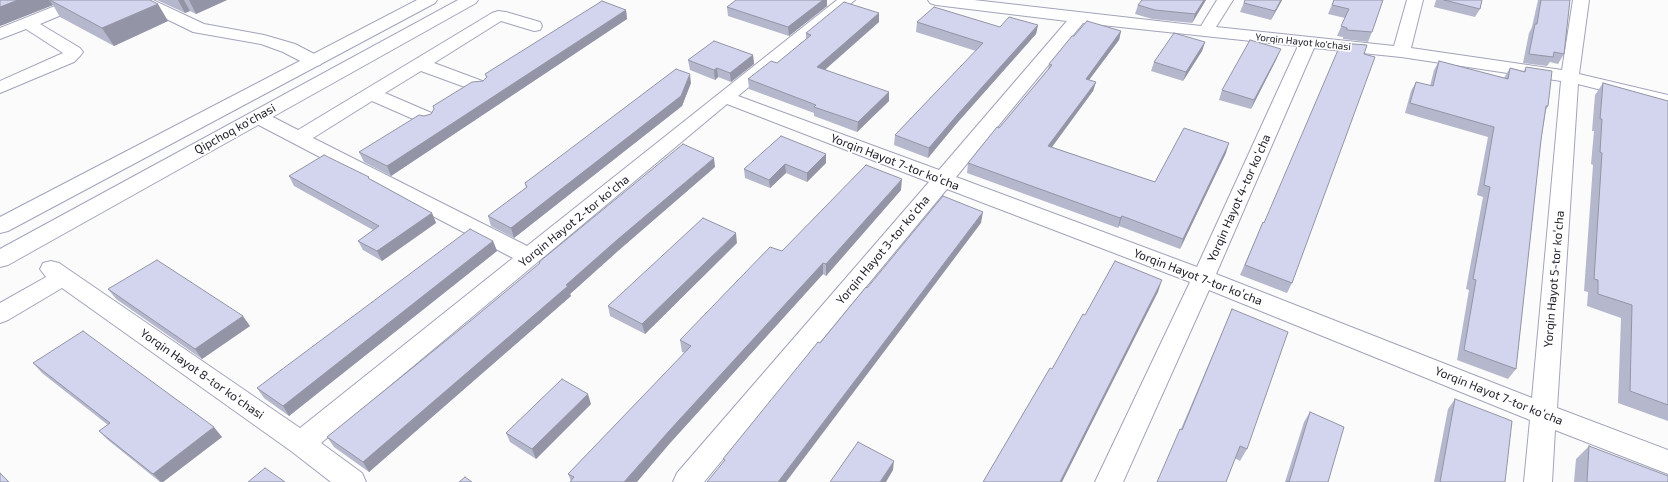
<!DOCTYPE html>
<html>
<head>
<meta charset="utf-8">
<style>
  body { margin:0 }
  canvas { display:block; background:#fbfbfb }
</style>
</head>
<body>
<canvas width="1668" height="482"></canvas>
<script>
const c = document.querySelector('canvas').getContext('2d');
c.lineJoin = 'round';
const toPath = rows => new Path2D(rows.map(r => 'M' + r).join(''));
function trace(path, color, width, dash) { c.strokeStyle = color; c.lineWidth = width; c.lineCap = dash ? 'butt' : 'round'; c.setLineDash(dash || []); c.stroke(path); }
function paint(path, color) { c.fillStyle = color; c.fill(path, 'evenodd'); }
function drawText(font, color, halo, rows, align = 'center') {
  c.font = font + ' "Exo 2",sans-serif'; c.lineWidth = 3.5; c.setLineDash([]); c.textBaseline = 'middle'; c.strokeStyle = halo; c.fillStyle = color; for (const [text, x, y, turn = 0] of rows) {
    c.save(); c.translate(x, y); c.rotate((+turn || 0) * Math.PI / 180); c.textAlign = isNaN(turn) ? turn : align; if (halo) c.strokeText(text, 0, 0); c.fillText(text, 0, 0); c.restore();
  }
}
const minor = toPath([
  [70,0,92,0,90,3,40,24,80,48,83,52,80,56,74,62,0,93,0,81,63,53,26,29,0,39,0,28,70,0],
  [132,0,153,0,204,24,264,35,295,44,320,57,323,61,320,65,314,66,308,65,283,52,261,44,193,32,134,3,132,0],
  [837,0,855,0,738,96,939,170,1067,21,936,5,930,3,928,0,974,0,1201,26,1217,0,1233,0,1216,27,1394,46,1407,0,1423,0,1411,48,1562,70,1573,0,1589,0,1579,74,1668,95,1668,107,1578,84,1557,408,1668,450,1668,474,1555,430,1552,482,1524,482,1530,420,1209,290,1123,482,1095,482,1190,282,947,189,704,482,673,482,677,473,929,182,727,104,321,443,362,473,366,482,331,482,291,451,62,288,8,320,0,323,0,303,46,277,40,269,43,263,51,261,59,263,300,428,513,258,251,121,249,117,251,113,258,111,265,113,298,130,492,13,498,11,506,12,540,22,542,26,540,30,534,31,501,21,434,63,485,82,488,86,485,90,479,91,473,90,421,71,385,93,434,114,436,118,434,122,427,124,420,122,372,101,313,138,527,246,837,0],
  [1083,23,1298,46,1197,267,956,177,1083,23],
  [1314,48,1401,57,1561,81,1532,398,1216,274,1314,48]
]);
const major = toPath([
  [417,0,437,0,435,3,8,231,0,233,0,217,417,0],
  [458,0,478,0,476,3,8,265,0,267,0,249,458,0]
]);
const wall = toPath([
  [0,0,150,0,168,21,114,46,60,17,53,5,0,26],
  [157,0,227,0,196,14,190,11,185,13],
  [1142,0,1206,0,1192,23,1152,19,1135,14,1138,5],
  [1245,0,1282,0,1271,20,1240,12],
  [1334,0,1383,0,1372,32,1368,42,1343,39,1343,37,1337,36,1345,18,1328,14],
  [1436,0,1482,0,1480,9,1475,17,1434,7],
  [1538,0,1570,0,1564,54,1558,64,1550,62,1547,66,1523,63,1529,33,1532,27],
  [827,6,789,36,728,16,727,7],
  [626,10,627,19,391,176,364,162,359,152,424,116,431,114,483,81,486,77,485,74],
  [879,22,825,69,889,101,857,132,814,116,814,113,749,89,748,79,777,63,806,39,806,33],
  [917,22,1000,27,1038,25,1036,34,957,123,928,158,894,145,895,135,976,51,916,32],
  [1121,31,1119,40,1089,80,1096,82,1093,91,1052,147,1155,182,1226,153,1180,249,1119,226,1118,228,967,173,968,163,999,128,1048,69,1049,64,1074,36],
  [1205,42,1202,51,1183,81,1151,71,1154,62],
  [753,55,754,64,731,82,718,77,715,80,690,70,688,60],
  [1277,58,1251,109,1219,100,1222,90],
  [1439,61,1504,78,1510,68,1524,71,1526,67,1548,106,1546,110,1541,140,1516,369,1508,379,1457,360,1469,290,1466,289,1483,197,1477,195,1488,137,1405,113,1411,91,1416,82,1430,86,1434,70],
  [691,83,682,106,514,238,491,226,488,216,526,188,525,183],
  [1603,83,1668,101,1668,421,1618,403,1621,318,1587,306,1588,292,1584,291,1593,165,1591,164,1594,131,1592,131,1595,95],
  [826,154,826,163,807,182,786,173,770,188,745,178,744,169],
  [715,167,619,250,570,294,571,296,369,472,334,447,327,437,469,322,539,264,539,262],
  [289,176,370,179,432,213,436,223,382,261,363,250,358,241,373,230,294,186],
  [901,190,826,276,823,274,671,442,571,481,568,474,685,353,682,352,680,340,782,251],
  [1263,222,1264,223,1292,283,1287,293,1240,275],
  [493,241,497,251,289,416,264,398,257,388],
  [737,243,645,334,610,316,608,306],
  [108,289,250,326,202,359,116,299],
  [1232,309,1247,449,1240,461,1181,429],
  [33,363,222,437,163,482,160,482,108,440,99,431,108,425,42,373],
  [1455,399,1505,482,1434,482,1448,409],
  [591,404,536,459,510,442,506,433],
  [1310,412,1328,482,1285,482,1304,422],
  [1589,446,1668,482,1574,482,1576,459]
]);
const shadedWall = toPath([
  [18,0,49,0,53,5,0,26,0,7],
  [178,0,184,0,190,11,185,13],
  [189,0,227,0,196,14],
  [821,0,827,0,827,6,789,36,788,27],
  [1204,0,1206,0,1192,23,1195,14],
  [1281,0,1282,0,1281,2,1271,20,1275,11],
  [158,4,168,21,114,46,102,28],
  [626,10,627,19,391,176,387,166],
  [879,13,879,22,818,76,817,67],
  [1038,25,1036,34,957,123,928,158,929,148,958,114],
  [1121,31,1119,40,1083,88,1086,79],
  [1205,42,1202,51,1183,81,1186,72],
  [1281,49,1277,58,1251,109,1254,100],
  [753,55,754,64,731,82,730,73],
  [717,68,718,77,715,80,714,70],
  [690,74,691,83,682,106,514,238,511,228],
  [1096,82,1093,91,1046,155,1048,146],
  [889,92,889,101,857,132,858,122],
  [1229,143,1226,153,1180,249,1183,239],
  [826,154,826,163,807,182,807,173],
  [714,158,715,167,619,250,570,294,571,296,369,472,363,462,566,285,617,240],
  [785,164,786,173,770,188,769,180],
  [902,179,901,190,826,276,826,264],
  [983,212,981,223,786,482,778,482],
  [432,213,436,223,382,261,377,251],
  [1122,216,1119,226,1118,228,1120,218],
  [736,233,737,243,645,334,642,324],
  [493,241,497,251,289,416,283,406],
  [823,263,823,274,671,442,637,482,624,482,669,431],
  [1162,280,1158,292,1062,482,1060,482],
  [243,316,250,326,202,359,195,349],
  [588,394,591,404,536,459,532,449],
  [214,427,222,437,163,482,161,482,153,474],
  [894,461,893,470,886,482,880,482]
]);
const building = toPath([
  [0,0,18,0,0,7,0,0],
  [50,0,150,0,158,4,102,28,50,0],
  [736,0,823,0,788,27,727,7,736,0],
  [1142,0,1204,0,1195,14,1155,10,1138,5,1142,0],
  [1245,0,1281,0,1275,11,1244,3,1245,0],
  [1334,0,1383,0,1372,32,1347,30,1347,28,1341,26,1349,9,1332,5,1334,0],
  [1444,0,1482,0,1480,9,1444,0],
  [1541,0,1570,0,1564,54,1554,52,1553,57,1529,54,1535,24,1537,24,1541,0],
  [602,1,626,10,387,166,359,152,419,115,424,116,431,114,434,109,433,106,472,82,483,81,487,77,485,74,602,1],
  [844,2,879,13,817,67,889,92,858,122,814,107,816,105,748,79,771,61,777,63,811,35,806,33,844,2],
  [934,7,1000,27,1009,17,1038,25,958,114,929,148,895,135,983,43,917,22,934,7],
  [1087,21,1121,31,1086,79,1096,82,1048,146,1155,182,1184,128,1229,143,1183,239,1122,216,1120,218,968,163,997,127,999,128,1052,65,1049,64,1072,36,1074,36,1087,21],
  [1174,33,1205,42,1186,72,1154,62,1174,33],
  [1250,40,1281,49,1254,100,1222,90,1250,40],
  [714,41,753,55,730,73,717,68,714,70,688,60,714,41],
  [1341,43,1367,45,1364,54,1375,57,1292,283,1245,265,1263,222,1264,223,1341,43],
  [1439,61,1508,79,1510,68,1525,72,1526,67,1552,71,1548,106,1546,106,1541,140,1516,369,1464,350,1476,280,1473,279,1490,187,1484,185,1494,127,1410,103,1416,82,1433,86,1439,61],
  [676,69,690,74,681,96,511,228,488,216,527,187,525,183,676,69],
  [1603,83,1668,101,1668,405,1630,391,1632,305,1598,294,1598,280,1594,279,1602,153,1600,152,1602,119,1600,119,1603,83],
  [781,136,826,154,807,173,785,164,769,180,744,169,781,136],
  [683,144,714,158,617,240,566,285,568,286,363,462,327,437,469,322,540,263,539,262,683,144],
  [324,155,369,177,368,178,432,213,377,251,358,241,379,226,289,176,324,155],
  [866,165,902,179,826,264,823,263,669,431,624,482,570,482,574,477,568,474,691,346,680,340,770,247,782,251,866,165],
  [943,196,983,212,778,482,707,482,725,460,723,459,818,342,820,343,866,287,867,288,943,196],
  [703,218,736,233,642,324,608,306,703,218],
  [470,229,493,241,283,406,257,388,470,229],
  [157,260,243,316,195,349,108,289,157,260],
  [1115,261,1162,280,1060,482,983,482,1050,368,1052,369,1083,314,1085,315,1115,261],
  [1232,309,1288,332,1247,449,1240,446,1226,482,1157,482,1180,429,1182,430,1232,309],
  [83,331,214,427,153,474,99,431,110,423,33,363,83,331],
  [562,379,588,394,532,449,506,433,562,379],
  [1455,399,1512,421,1505,482,1440,482,1455,399],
  [1310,412,1344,427,1328,482,1287,482,1287,481,1289,482,1310,412],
  [858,442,894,461,880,482,830,482,858,442],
  [1589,446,1668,476,1668,482,1587,482,1589,446],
  [265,468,285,482,248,482,265,468],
  [0,473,9,482,0,482,0,473],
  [465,477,472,482,459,482,465,477]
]);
const farStreetnames = [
  ["Yorqin Hayot ko'chasi",1303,42,6]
];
const streetNames = [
  ["Qipchoq ko'chasi",235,129,-29],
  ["Yorqin Hayot 7-tor koʻcha",895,162,21],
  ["Yorqin Hayot 4-tor koʻcha",1239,198,-66],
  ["Yorqin Hayot 2-tor koʻcha",574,221,-39],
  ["Yorqin Hayot 3-tor koʻcha",883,250,-50],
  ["Yorqin Hayot 7-tor koʻcha",1198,277,21],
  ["Yorqin Hayot 5-tor koʻcha",1554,279,-85],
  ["Yorqin Hayot 8-tor koʻchasi",202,374,35],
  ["Yorqin Hayot 7-tor koʻcha",1499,396,22]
];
trace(minor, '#a1a4bb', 2);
trace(major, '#a1a4bb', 2);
paint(minor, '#fff');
paint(major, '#fff');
paint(wall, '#b5b7cc');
paint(shadedWall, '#9395a6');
paint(building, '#d2d5ed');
trace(building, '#9395a6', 1);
drawText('10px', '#1a1b24', '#fff', farStreetnames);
drawText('12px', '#1a1b24', '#fff', streetNames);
</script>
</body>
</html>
